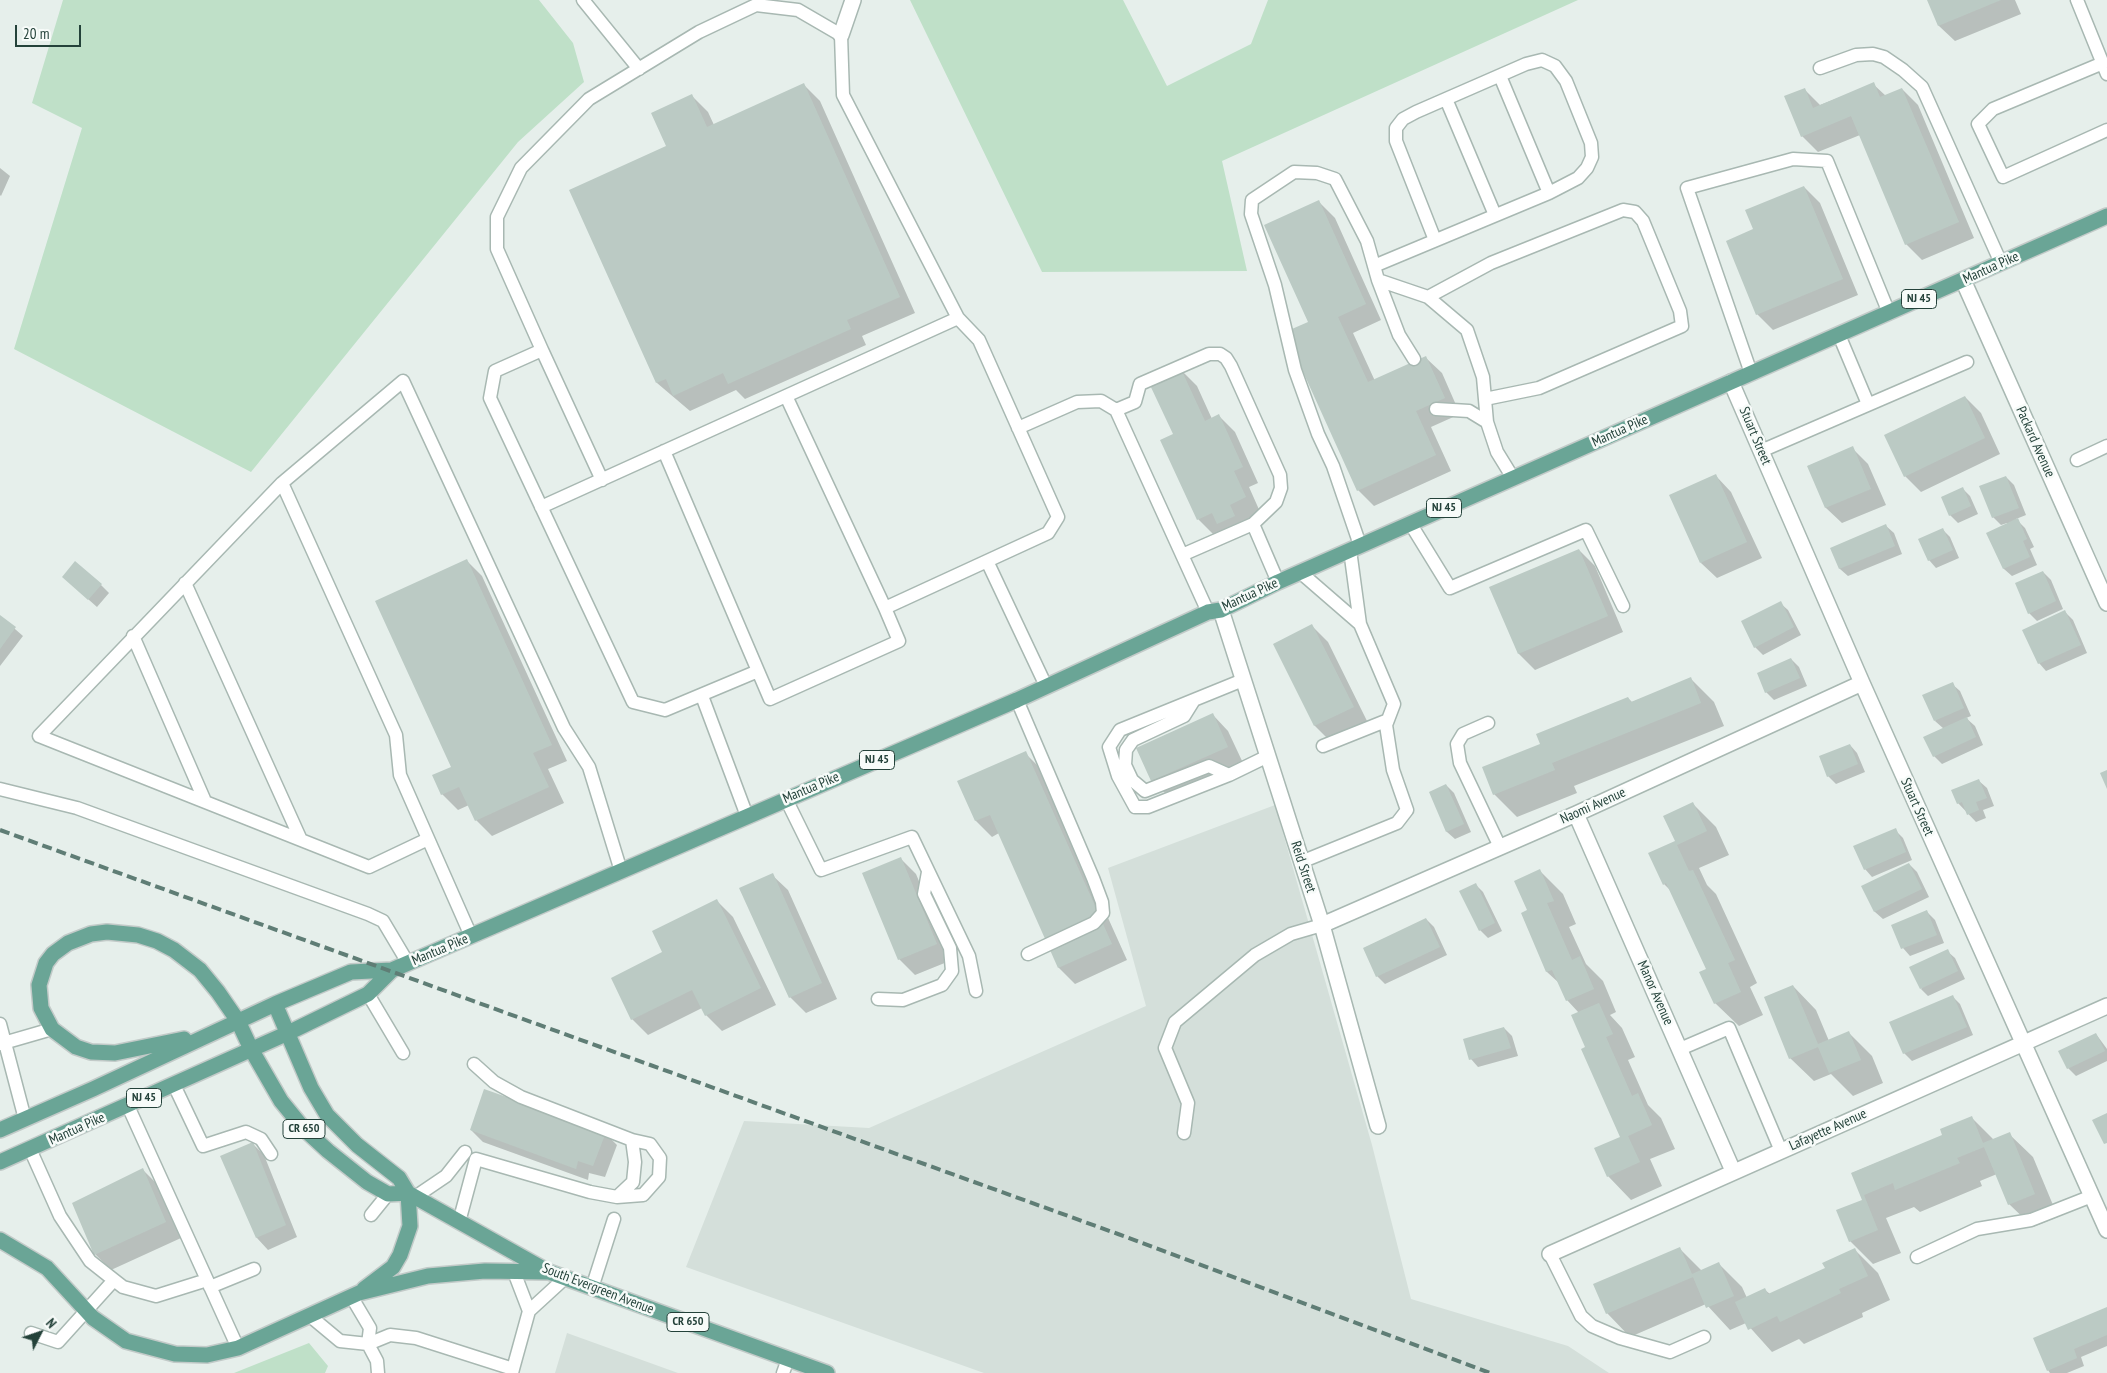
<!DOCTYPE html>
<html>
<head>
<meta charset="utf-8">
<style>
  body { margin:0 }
  #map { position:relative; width:2107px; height:1373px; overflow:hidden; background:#e6efeb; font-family:"PT Sans Narrow",sans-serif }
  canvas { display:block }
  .north { position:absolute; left:15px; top:1308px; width:50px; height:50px; -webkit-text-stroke:4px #f7fbf9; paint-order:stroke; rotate:49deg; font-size:14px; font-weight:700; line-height:20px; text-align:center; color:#24423a }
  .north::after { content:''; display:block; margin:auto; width:18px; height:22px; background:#24423a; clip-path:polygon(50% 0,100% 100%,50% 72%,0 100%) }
  .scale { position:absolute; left:15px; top:25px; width:66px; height:22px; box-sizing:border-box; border:2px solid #24423a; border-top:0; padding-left:6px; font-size:15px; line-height:18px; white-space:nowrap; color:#24423a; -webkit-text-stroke:4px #f7fbf9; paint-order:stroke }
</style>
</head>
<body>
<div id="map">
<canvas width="2107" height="1373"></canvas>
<div class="north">N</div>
<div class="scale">20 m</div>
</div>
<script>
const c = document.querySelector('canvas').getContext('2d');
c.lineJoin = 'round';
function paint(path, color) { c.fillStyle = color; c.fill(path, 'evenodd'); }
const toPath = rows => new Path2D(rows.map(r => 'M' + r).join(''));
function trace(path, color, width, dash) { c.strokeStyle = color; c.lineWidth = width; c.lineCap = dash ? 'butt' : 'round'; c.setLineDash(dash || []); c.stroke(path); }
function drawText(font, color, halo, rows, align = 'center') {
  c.font = font + ' "PT Sans Narrow",sans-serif'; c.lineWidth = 5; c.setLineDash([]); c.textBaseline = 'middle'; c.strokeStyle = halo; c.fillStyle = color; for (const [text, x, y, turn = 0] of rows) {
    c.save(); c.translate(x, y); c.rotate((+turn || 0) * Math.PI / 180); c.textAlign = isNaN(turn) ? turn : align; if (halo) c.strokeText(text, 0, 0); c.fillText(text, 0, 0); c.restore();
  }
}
const built = toPath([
  [1275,805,1372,1145,1411,1299,1568,1346,1609,1373,984,1373,686,1267,744,1121,869,1128,1146,1006,1108,868],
  [567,1333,678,1373,555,1373]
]);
const green = toPath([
  [63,0,539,0,573,43,584,82,518,142,251,472,14,349,82,128,32,103],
  [910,0,1123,0,1167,86,1251,44,1268,0,1578,0,1222,161,1247,271,1042,272],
  [309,1343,328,1366,325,1373,234,1373]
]);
const shadow = toPath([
  [1929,0,2015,0,2021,14,1955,41,1939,26],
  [1873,84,1886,96,1902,89,1918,105,1974,238,1922,260,1906,244,1860,135,1818,152,1802,136,1804,89,1820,105],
  [804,85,820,101,915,313,862,336,866,345,745,399,736,390,690,411,657,383,667,147,692,96,708,112,714,125],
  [0,168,10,176,1,196,0,195],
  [1804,187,1820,203,1858,295,1773,330,1757,314,1755,230],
  [1319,202,1335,218,1381,320,1353,333,1375,381,1426,358,1442,373,1460,414,1431,427,1451,471,1374,506,1358,490,1309,322],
  [1181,370,1197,386,1212,419,1219,416,1235,432,1258,483,1249,487,1261,514,1245,521,1250,532,1214,535,1198,519,1174,435],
  [1965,397,1981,413,2000,454,1921,492,1905,476],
  [1852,448,1868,464,1886,505,1842,523,1826,508,1808,466],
  [1716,476,1731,492,1762,558,1717,578,1701,563],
  [2006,477,2014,485,2026,515,2016,519,2025,528,2034,547,2030,549,2037,565,2012,576,2004,569,1988,534,2007,525,2007,523,2001,525,1993,517],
  [1963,489,1970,496,1978,514,1958,523,1950,515,1942,497],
  [1886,526,1894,533,1902,554,1848,576,1840,569,1832,549],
  [1942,529,1950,537,1959,558,1936,568,1929,560],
  [1579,550,1595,566,1623,632,1535,670,1519,654,1491,588],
  [466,560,482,576,567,761,548,769,564,803,492,836,476,820,469,805,458,810,442,794,452,768],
  [2043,572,2051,580,2063,609,2037,621,2029,613],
  [71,584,101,585,109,593,97,607],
  [1780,603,1788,610,1801,635,1763,655,1755,647],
  [2065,612,2073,620,2087,653,2046,671,2039,663],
  [0,616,23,636,0,666],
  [1312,626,1328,642,1368,723,1331,742,1315,726,1274,644],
  [1791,659,1799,667,1807,686,1774,700,1766,692],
  [1691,679,1714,702,1724,726,1574,786,1577,793,1517,817,1494,794,1541,744,1628,698,1632,702],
  [1952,684,1960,691,1971,716,1966,718,1975,726,1983,745,1942,764,1934,756,1944,729,1935,721],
  [1213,715,1228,731,1243,763,1168,796,1152,780,1138,748],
  [1850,745,1857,753,1865,772,1836,784,1828,776],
  [1025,753,1041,769,1127,960,1075,984,1059,968,999,833,992,837,976,821,959,782],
  [1979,781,1987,788,1994,806,1983,810,1986,818,1976,822,1958,803],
  [1446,785,1454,793,1471,832,1455,839,1447,832,1430,792],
  [1693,804,1716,827,1729,855,1699,868,1707,885,1716,894,1757,983,1750,987,1763,1015,1739,1026,1715,1003,1708,970,1672,892,1664,884,1676,841],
  [1895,830,1903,838,1912,860,1872,877,1865,869],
  [900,858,916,874,952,960,915,975,899,959],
  [1909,864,1917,872,1929,897,1883,919,1875,912,1863,887],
  [1540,871,1563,894,1576,924,1569,927,1586,964,1603,981,1616,1012,1610,1015,1622,1028,1635,1057,1628,1060,1648,1105,1661,1118,1675,1149,1650,1159,1662,1186,1631,1200,1608,1176,1621,1138,1586,1048,1579,1013,1567,1000,1559,983,1547,972,1522,914,1529,911],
  [772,875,788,890,837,999,806,1013,790,997],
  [1475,884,1483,892,1502,931,1488,938,1480,930],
  [717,901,733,917,776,1005,722,1031,706,1015,702,1008,648,1035,632,1019,664,953],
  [1927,912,1935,920,1944,943,1910,956,1903,948,1893,925],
  [1426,919,1434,927,1447,955,1385,984,1377,976,1364,948],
  [1947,951,1955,958,1965,979,1928,996,1921,989],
  [1793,986,1816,1010,1829,1041,1849,1033,1872,1056,1883,1083,1853,1096,1831,1074,1814,1081,1790,1058],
  [1952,996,1960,1004,1973,1035,1912,1061,1904,1053],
  [1504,1028,1512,1036,1518,1056,1478,1067,1471,1059],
  [2096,1034,2107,1049,2107,1061,2076,1076,2068,1068],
  [1972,1118,1994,1140,2009,1134,2033,1157,2058,1217,2033,1227,2009,1204,1997,1174,1980,1181,1982,1186,1920,1212,1914,1207,1886,1218,1901,1253,1873,1264,1850,1241,1863,1200,1852,1173,1944,1135],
  [471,1130,605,1133,617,1145,605,1177,589,1173,588,1180,483,1142],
  [252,1143,264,1155,297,1237,268,1250,257,1238,222,1157],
  [143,1170,159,1186,181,1238,111,1270,95,1254],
  [1680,1249,1702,1271,1719,1264,1742,1287,1747,1298,1765,1290,1770,1294,1826,1269,1854,1249,1878,1273,1890,1300,1862,1313,1863,1317,1804,1344,1799,1339,1772,1352,1746,1323,1730,1330,1706,1304,1630,1337,1607,1313],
  [2107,1308,2107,1346,2081,1357,2084,1366,2067,1373,2050,1373,2048,1370]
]);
const building = toPath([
  [1927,0,2001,0,1938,26],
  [1874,82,1880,97,1902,88,1959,222,1905,245,1851,116,1801,137,1784,96,1805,88,1813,108],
  [804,83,900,297,847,320,851,329,728,384,723,373,673,396,666,379,656,383,569,190,666,146,651,113,692,94,707,127],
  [1804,186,1843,279,1756,315,1726,241,1753,229,1745,210],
  [1319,200,1366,304,1338,317,1368,382,1426,356,1445,398,1416,411,1436,455,1357,491,1285,332,1308,322,1264,225],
  [1181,369,1205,421,1219,414,1243,467,1234,471,1246,497,1230,505,1235,516,1217,524,1212,513,1197,520,1160,440,1173,434,1149,383],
  [1965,396,1985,438,1904,477,1884,435],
  [1853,446,1871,489,1825,508,1807,466],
  [1716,474,1747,542,1700,563,1669,495],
  [2006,476,2019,508,1992,518,1979,486],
  [1963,487,1971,506,1949,516,1941,497],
  [2018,518,2027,539,2023,541,2030,557,2003,569,1986,533],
  [1886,524,1895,546,1839,569,1830,548],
  [1943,528,1953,550,1928,561,1918,539],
  [1579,549,1608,616,1518,654,1489,587],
  [467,559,552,745,533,753,549,787,475,821,459,787,441,795,432,775,451,767,375,601],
  [75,561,102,584,88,600,62,577],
  [2043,571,2056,601,2028,614,2015,583],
  [1781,601,1794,627,1754,648,1741,621],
  [2065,610,2081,645,2038,664,2022,630],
  [0,615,16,627,0,649],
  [1312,624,1354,707,1314,726,1273,644],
  [1791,658,1800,678,1765,693,1757,673],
  [1691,677,1701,703,1552,763,1555,770,1493,795,1482,767,1540,744,1536,734,1628,697,1631,702],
  [1953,682,1964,708,1934,721,1922,695],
  [1213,713,1228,747,1151,781,1136,748],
  [1967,717,1976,737,1933,757,1923,737],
  [1850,744,1858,764,1827,777,1819,756],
  [1026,751,1112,944,1058,968,990,815,975,821,957,781],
  [2107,770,2107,789,2100,773],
  [1979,779,1987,798,1976,802,1979,810,1967,815,1962,802,1957,804,1951,790],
  [1446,784,1464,824,1446,832,1429,792],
  [1693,802,1707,831,1677,845,1689,871,1693,870,1735,960,1728,963,1741,992,1714,1004,1699,972,1706,969,1666,883,1663,885,1648,853,1675,841,1663,816],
  [1896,828,1906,852,1864,870,1853,846],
  [901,857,937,944,898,960,862,873],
  [1909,863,1922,889,1874,912,1861,886],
  [1540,869,1554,901,1547,903,1572,960,1580,956,1594,989,1566,1001,1552,970,1546,972,1521,913,1527,910,1514,881],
  [773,873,822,983,789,998,739,888],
  [1476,883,1495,923,1479,931,1459,891],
  [717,899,761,988,705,1016,692,990,631,1020,611,978,662,952,652,931],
  [1927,910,1937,935,1901,949,1891,925],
  [1426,918,1440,947,1376,977,1363,948],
  [1948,949,1958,971,1920,989,1909,967],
  [1793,985,1818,1044,1849,1031,1861,1060,1829,1073,1818,1047,1789,1059,1764,997],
  [1953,995,1967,1027,1903,1054,1889,1022],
  [1599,1003,1613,1034,1606,1037,1632,1096,1638,1093,1652,1125,1628,1136,1640,1162,1607,1177,1594,1148,1620,1137,1581,1049,1585,1047,1571,1015],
  [1504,1027,1511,1048,1469,1060,1463,1039],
  [2096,1033,2105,1051,2067,1069,2058,1051],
  [484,1089,606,1132,593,1166,578,1161,576,1169,470,1130],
  [2107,1113,2107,1143,2104,1144,2092,1120],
  [1972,1116,1983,1143,2010,1132,2035,1194,2008,1205,1984,1147,1957,1158,1960,1163,1895,1190,1893,1183,1864,1195,1878,1230,1849,1242,1836,1210,1862,1200,1851,1173,1942,1135,1940,1129],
  [253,1142,286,1225,256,1238,220,1156],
  [143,1168,166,1222,94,1255,72,1203],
  [1680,1247,1692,1274,1719,1262,1734,1296,1706,1308,1693,1277,1606,1314,1593,1284],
  [1855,1248,1868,1276,1839,1289,1841,1293,1780,1322,1777,1316,1748,1330,1735,1302,1765,1288,1768,1294,1825,1268,1822,1263],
  [2107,1307,2107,1335,2074,1349,2077,1358,2047,1371,2033,1338]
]);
const service = toPath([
  [583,0,639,69],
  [2077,0,2107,74],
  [756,5,798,10,841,35,843,95,958,318,979,340,1058,517,1048,533,885,608,899,641,770,699,758,671,665,710,633,702,490,398,495,371,542,350,497,249,497,217,521,168,589,99,699,32,756,5],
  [2103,63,1993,109,1978,124,2003,177,2107,130],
  [1820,68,1856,55,1873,54,1884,57,1903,70,1922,87,2001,263],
  [1500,76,1549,193],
  [1446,99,1495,215],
  [1374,266,1549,193,1578,178,1587,168,1592,157,1591,143,1566,81,1555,66,1542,60,1526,64,1416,112,1403,119,1396,128,1396,141,1435,240],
  [1378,280,1428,297,1467,330,1483,377,1487,422,1497,452,1513,478],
  [1428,297,1491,263,1623,210,1635,212,1643,221,1680,311,1682,326,1539,388,1485,399],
  [1839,335,1868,404],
  [542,350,602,480],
  [1751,373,1687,188,1793,159,1827,161,1889,313],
  [786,396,885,608],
  [1436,409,1469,411,1487,422],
  [1116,410,1135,402,1140,384,1209,354,1220,354,1226,358,1231,366,1280,475,1281,488,1276,502,1253,524,1182,555],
  [1018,428,1077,402,1101,401,1116,410,1208,612],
  [664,451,758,671],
  [1761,451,1967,362],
  [2077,460,2107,446],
  [282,483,39,736,369,867,428,839],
  [541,507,958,318],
  [1410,523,1450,588,1586,530,1623,606],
  [1253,524,1278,582],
  [1360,545,1333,466,1318,434,1295,370,1275,285,1251,214,1252,200,1294,172,1317,173,1335,179,1367,241,1378,280,1399,335,1414,359],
  [987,561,1046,686],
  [1300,572,1360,624],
  [185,583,301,840],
  [133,636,204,799],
  [1243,680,1120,730,1109,747,1118,776,1135,807,1148,807,1229,775,1268,756],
  [702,696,747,816],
  [1017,700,1093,878,1102,902,1103,913,1094,923,1028,954],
  [1194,700,1184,716,1133,740,1126,750,1125,765,1132,780,1145,791,1209,766,1229,775],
  [1488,723,1463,734,1457,744,1460,763,1500,847],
  [1323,746,1388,720],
  [0,789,77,808,368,914,383,921,408,963],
  [786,799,821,870,912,837,969,956,976,991],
  [1301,862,1397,823,1407,810,1393,770,1386,725,1394,704,1360,624,1350,550],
  [471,936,400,775,396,735,282,483,403,381,564,728,589,767,621,871],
  [368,994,403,1053],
  [878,999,903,1000,942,985,952,971,950,948,924,894,928,872],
  [0,1024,25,1119],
  [0,1044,52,1029],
  [1680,1049,1729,1028,1781,1151],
  [174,1085,203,1146,246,1132,261,1139,271,1154],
  [128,1106,238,1348],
  [1184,1133,1188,1103,1165,1048,1175,1022,1255,955,1291,934,1322,925],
  [30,1149,60,1216,90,1261,114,1280,123,1287,156,1296,207,1280],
  [415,1197,446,1176,465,1152],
  [617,1197,643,1195,659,1177,660,1158,650,1144,632,1140],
  [371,1215,388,1194],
  [459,1222,476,1159,590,1192,617,1197,633,1182,635,1162,632,1140,521,1097,494,1082,474,1064],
  [1550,1254,1581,1316,1592,1326,1620,1338,1670,1352,1704,1337],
  [1917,1257,1977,1229,2031,1220,2092,1196],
  [514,1272,529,1311],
  [210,1287,254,1269],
  [592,1288,614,1219],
  [351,1296,370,1328,368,1344,377,1361,378,1373],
  [310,1316,340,1341,368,1344,390,1335,416,1338,513,1369,512,1373],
  [31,1333,58,1342,114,1280],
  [513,1369,529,1311,565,1278],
  [783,1373,788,1359]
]);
const minor = toPath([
  [841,35,853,0],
  [1963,280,2107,603],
  [1731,382,1862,683,2107,1230],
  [1221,610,1322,925,1378,1126],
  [1576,814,1733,1171],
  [1322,925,1576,814,1862,683],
  [1550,1254,2107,1006]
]);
const primary = toPath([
  [275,1004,311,1088,327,1115,357,1145,399,1178,408,1193,549,1272,827,1373],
  [184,1039,115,1053,91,1052,76,1047,52,1029,41,1008,39,985,46,963,53,954,68,943,91,934,107,932,138,935,157,941,174,950,200,970,218,992,238,1021,251,1049,281,1101,303,1128,328,1151,367,1182,388,1194,408,1193],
  [0,1130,93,1089,275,1004,351,972,392,970,1017,700,1208,612,1221,610,1278,582,2107,216],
  [0,1162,288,1033,368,994,392,970],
  [0,1240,47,1268,93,1318,126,1341,175,1354,207,1355,238,1348,359,1293,428,1276,485,1271,547,1272],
  [364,1289,393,1267,400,1255,410,1226,408,1193]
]);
const rail = toPath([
  [0,830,1118,1234,1490,1373]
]);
const shields = [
  [1919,299,35],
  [1444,508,35],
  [877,760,35],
  [144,1098,35],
  [304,1129,42],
  [688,1322,42]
];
const shieldNames = [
  ["NJ 45",1919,299],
  ["NJ 45",1444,508],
  ["NJ 45",877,760],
  ["NJ 45",144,1098],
  ["CR 650",304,1129],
  ["CR 650",688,1322]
];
const streetNames = [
  ["Mantua Pike",1991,268,-24],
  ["Mantua Pike",1620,431,-24],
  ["Stuart Street",1755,436,67],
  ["Packard Avenue",2035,442,66],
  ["Mantua Pike",1250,595,-25],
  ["Mantua Pike",811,788,-23],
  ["Naomi Avenue",1593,806,-24],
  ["Stuart Street",1917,807,66],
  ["Reid Street",1303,867,72],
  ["Mantua Pike",440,950,-23],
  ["Manor Avenue",1655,993,66],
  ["Mantua Pike",77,1129,-24],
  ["Lafayette Avenue",1828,1130,-24],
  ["South Evergreen Avenue",598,1289,21]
];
paint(built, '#d4dfda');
paint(green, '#bfe0c8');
paint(shadow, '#0003');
paint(building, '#bbcac4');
trace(service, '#a8b8b2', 15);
trace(minor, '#a8b8b2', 18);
trace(primary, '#c2cac8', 18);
trace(service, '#fff', 12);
trace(minor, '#fff', 15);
trace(primary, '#6aa596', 15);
trace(rail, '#5f7d75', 4, [10, 5]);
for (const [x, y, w] of shields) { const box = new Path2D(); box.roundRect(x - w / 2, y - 9.5, w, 19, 4); c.fillStyle = '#f7fbf9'; c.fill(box); trace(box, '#24423a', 1); }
drawText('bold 12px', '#24423a', null, shieldNames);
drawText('14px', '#24423a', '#f7fbf9', streetNames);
</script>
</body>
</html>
